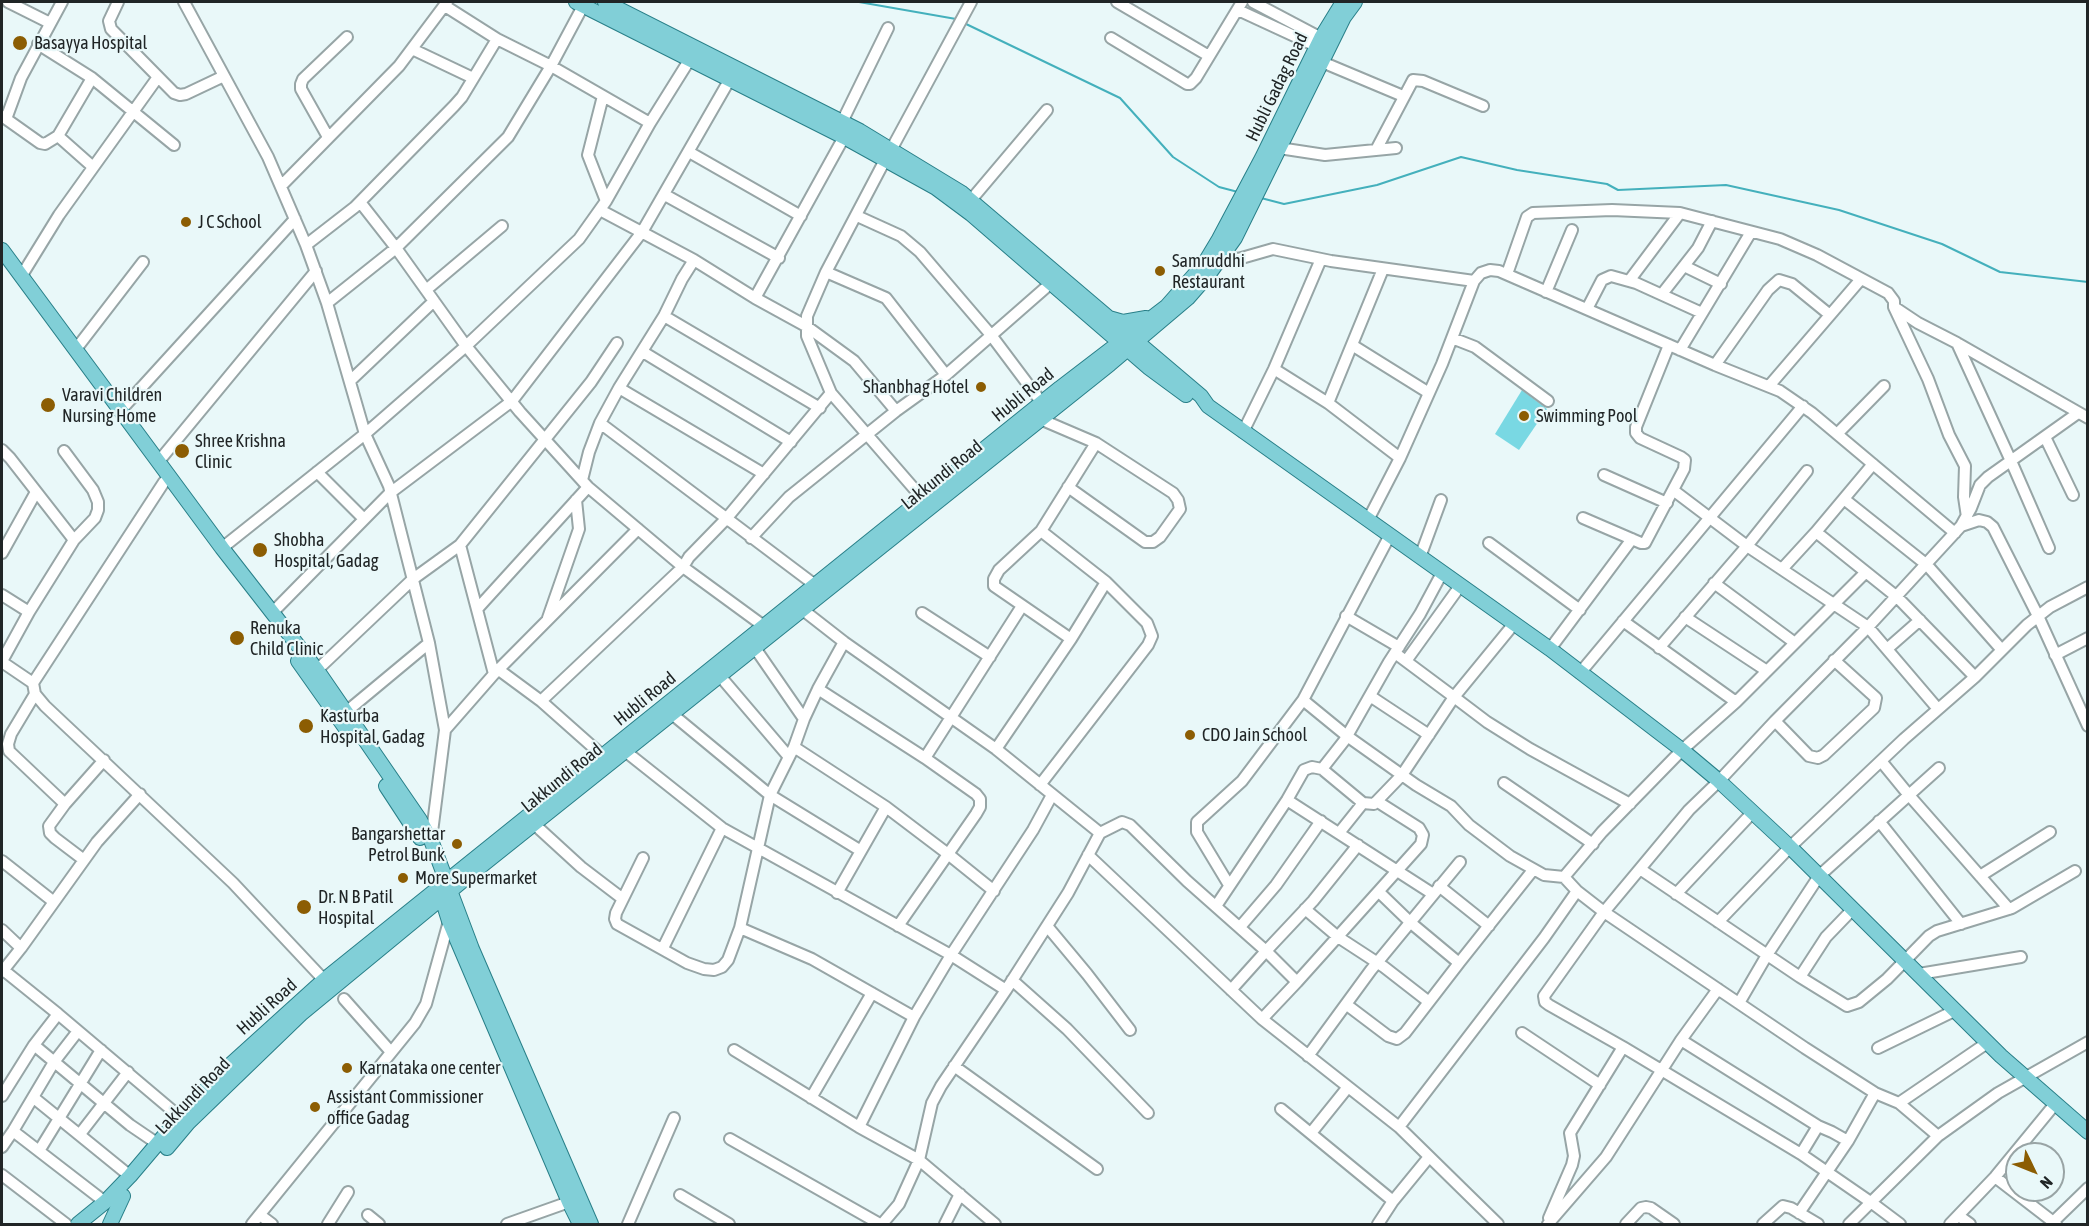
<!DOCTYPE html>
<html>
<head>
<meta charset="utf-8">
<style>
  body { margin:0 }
  #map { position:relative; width:2089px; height:1226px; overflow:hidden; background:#e9f8f9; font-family:"Asap Condensed",sans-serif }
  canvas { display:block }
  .frame { position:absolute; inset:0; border:3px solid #202526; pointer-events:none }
  .north { position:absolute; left:2005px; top:1142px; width:60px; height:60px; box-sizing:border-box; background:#e9f8f9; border:2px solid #99a4a5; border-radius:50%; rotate:133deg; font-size:16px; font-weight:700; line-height:24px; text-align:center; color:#202526 }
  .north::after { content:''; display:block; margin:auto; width:21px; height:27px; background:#8c5d03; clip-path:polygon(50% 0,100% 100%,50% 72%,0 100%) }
</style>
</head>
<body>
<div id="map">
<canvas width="2089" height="1226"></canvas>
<div class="frame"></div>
<div class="north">N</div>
</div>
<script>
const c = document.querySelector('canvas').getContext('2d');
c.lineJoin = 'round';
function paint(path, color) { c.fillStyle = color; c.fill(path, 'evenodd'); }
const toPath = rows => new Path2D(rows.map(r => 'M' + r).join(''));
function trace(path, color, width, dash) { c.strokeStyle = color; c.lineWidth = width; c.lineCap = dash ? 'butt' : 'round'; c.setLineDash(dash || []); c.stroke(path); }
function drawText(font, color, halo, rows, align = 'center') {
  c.font = font + ' "Asap Condensed",sans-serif'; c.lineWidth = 4.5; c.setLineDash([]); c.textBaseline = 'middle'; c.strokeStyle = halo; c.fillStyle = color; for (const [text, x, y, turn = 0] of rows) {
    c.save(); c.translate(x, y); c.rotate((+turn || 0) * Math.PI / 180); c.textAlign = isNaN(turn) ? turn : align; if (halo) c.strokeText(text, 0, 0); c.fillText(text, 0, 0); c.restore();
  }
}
const green = toPath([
  [1522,390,1547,409,1519,450,1495,434]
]);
const stream = toPath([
  [859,2,956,19],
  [964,23,1120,98,1173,157,1219,187,1238,192],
  [1261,198,1284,204,1377,185,1461,157,1517,170,1607,184,1618,190,1726,185,1839,210,1942,244,2000,272,2088,282]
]);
const minor = toPath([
  [8,2,50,23],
  [118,2,109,21,111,29,174,93,180,95,186,94,224,76],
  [184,2,268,157,306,245,327,303,365,434,389,486,429,643,445,730,431,840],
  [1117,2,1209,56],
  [1253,2,1321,38],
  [445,6,497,39,551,66,650,123],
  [1238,10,1318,47],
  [1111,38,1187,84,1190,84,1196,78,1242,2],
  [38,44,92,78,174,145],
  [412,49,473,78],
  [1322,62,1403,96],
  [92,78,58,136,93,167],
  [603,96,588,155,606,201],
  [2,116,40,143,45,144,58,136],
  [6,119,21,78,62,2],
  [842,122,888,28],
  [328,137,301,89,301,84,303,79,347,37],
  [1279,148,1325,155,1396,148],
  [891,150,971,2],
  [1376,150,1413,80,1423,81,1483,106],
  [689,152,801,216],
  [281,186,399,66,447,2],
  [665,195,779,258],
  [971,200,1047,110],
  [360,202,396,248,466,346,520,412,588,487,683,567,765,627],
  [600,210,694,260,755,298,806,326,854,361,896,411],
  [857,216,901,236,920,252,991,335,1042,403],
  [306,245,355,207,454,106,462,97,497,39],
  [1223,257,1238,259,1273,249,1331,261,1474,281],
  [1684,266,1721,284],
  [826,272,886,298,946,375],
  [1507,274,1527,217,1533,213,1612,210,1680,213,1780,239,1817,255,1888,293,1894,301,1894,307,1918,323,1957,343,2088,418],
  [22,275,59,215,158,77],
  [1629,281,1680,213],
  [426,290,502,226],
  [1546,292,1572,230],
  [1662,294,1698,248,1712,221],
  [755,298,844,137],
  [327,303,396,248,508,137,551,66,583,6],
  [1894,307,1928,379,1949,435,1965,466,1964,497,1967,517],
  [1587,309,1602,280,1611,276,1636,283,1702,313],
  [664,316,820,408],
  [1452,338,1475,347,1548,401],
  [1957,343,2011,461,2049,548],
  [1352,345,1429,393],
  [76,349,143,262],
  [1680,350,1751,232],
  [643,352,791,442],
  [1715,365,1768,290,1779,280,1792,284,1830,315],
  [1274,369,1328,403,1400,458],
  [350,381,434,301],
  [1769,386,1861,279],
  [619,388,764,474],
  [831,393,923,499],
  [1328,403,1383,269],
  [121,410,295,219],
  [1040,419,1096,443,1173,493,1178,500,1180,509,1160,537,1153,542,1145,542,1068,487],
  [600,423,815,585],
  [1243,432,1274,369,1321,259],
  [1837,434,1884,386],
  [2045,437,2073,495],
  [2,450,10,458,74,540],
  [159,461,316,271],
  [1873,464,1816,532,1897,597,1975,677],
  [317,472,364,519],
  [1604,475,1667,503],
  [582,480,589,452,600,423,619,388,664,316,682,279,694,260],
  [164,482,33,683,35,694,45,706,233,883,324,980],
  [1673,490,1747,546,1868,627,1938,709],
  [1844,499,1927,565,2001,649],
  [1583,518,1641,543,1645,543,1684,469,1685,460,1681,457,1640,438,1636,433,1636,427,1669,345],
  [1368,520,1400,458,1442,364,1474,281,1481,273,1490,270,1499,271,1715,365,1780,391,1812,413,1955,533],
  [1961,526,1979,520,1987,522,1993,527,2038,616,2088,726],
  [1041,531,999,570,994,579,994,586,1071,639],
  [751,538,789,497,896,411,946,375,1051,283],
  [1489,543,1580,610],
  [460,545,494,674],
  [222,548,365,434,466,346,579,239,606,201,650,123,690,59],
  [2,553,36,492],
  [1420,557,1441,500],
  [1782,569,1816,532],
  [1442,573,1420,614,1389,662,1347,736,1416,785,1451,806,1469,825,1510,856,1544,875,1564,877,1602,832,1682,750,1736,702,1865,573],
  [1714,583,1795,643],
  [2,595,29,612],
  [478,608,588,487],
  [803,610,844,642,996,749,1100,833],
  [272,613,390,493,512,401,642,232,730,79],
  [922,613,990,657],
  [1346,616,1399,647],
  [1685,617,1767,671],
  [548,618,579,529,576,500],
  [1623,621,1736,702],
  [755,648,804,719],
  [1659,648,1747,546,1807,471],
  [1550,649,1632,539],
  [1887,649,1920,620],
  [1395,653,1454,697,1513,625],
  [2055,655,2088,638],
  [2,661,29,612,74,540,95,518,98,510,98,502,93,490,64,451],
  [1406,661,1460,586],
  [2,662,33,683],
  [317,670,413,579,460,545,591,382,617,343],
  [499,670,541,701,603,756],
  [1580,673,1803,406],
  [720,676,789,757],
  [818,689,925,758,976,794,980,799,980,807,976,814,898,926],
  [35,694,11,734,8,744,9,751,65,804],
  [1370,696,1429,735],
  [1303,700,1347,736,1344,741,1322,769],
  [541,701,683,567,689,557,726,519,831,393,807,336,807,316,826,272,885,160],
  [346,712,429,643],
  [672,714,770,795,861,851],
  [1775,721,1809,756,1818,758,1824,755,1874,708,1876,698,1834,660],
  [445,730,494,674,638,529],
  [794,747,886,807,948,854,994,891],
  [996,749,1071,639,1106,582],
  [625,751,722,828,951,955,1006,990],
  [925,758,1022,606],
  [1881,761,1908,794,2009,909],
  [1504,783,1593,844],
  [1040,785,1148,645,1152,636,1147,623,1106,582,1041,531,1096,443],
  [1287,800,1433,894],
  [1879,821,1961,924],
  [534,824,581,867,623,899],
  [1339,833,1363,803],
  [1088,855,1262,1019,1399,1127,1498,1224],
  [643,858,616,913,615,919,617,924,687,963,704,969,714,970,722,967,728,960,740,928,770,795,794,747,804,719,818,689,844,642],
  [84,860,55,838,50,833,49,826,65,804,104,760],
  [2,861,54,902],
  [1640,869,1800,977,1847,1006,1859,1002,1887,979,1929,936,1937,931,2012,908,2075,871],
  [1980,876,2050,832],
  [1564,877,1577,891,1604,912,1805,1048,1875,1093,1899,1103,1938,1136],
  [1229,885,1197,832,1197,822,1242,781,1303,700,1390,535],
  [1439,886,1489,926],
  [837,893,886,807],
  [1676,894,1752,813],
  [1216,906,1287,800,1304,770,1312,767,1322,769,1363,803,1374,804,1402,775,1454,697,1487,722,1530,749,1630,804],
  [1305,909,1338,937,1384,967,1429,1002],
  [1718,922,1790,847,1904,739,1975,677,2027,625,2050,607,2088,587],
  [1047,926,1087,974,1130,1030],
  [1240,927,1276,885,1321,821],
  [740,928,812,959,914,1017],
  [2,930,21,948],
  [663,948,722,828],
  [1459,963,1533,870],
  [2,969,58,1014,180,1117],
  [2,972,21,948,97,842,140,794],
  [1919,974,2021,957],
  [1800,977,1826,937,1852,910],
  [1012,980,1067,1029,1148,1113],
  [1231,990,1266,951,1297,982,1421,844,1423,835,1419,828,1378,802],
  [344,999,391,1052],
  [1739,1003,1767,955,1819,876,1939,768],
  [1347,1005,1388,1036,1397,1039,1405,1033,1459,963,1411,923,1379,892],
  [1262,1019,1297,982],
  [1522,1033,1600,1085],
  [1681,1040,1818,1126,1832,1132,1848,1141],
  [34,1045,130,1125,158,1144],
  [1878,1048,1954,1011],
  [734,1050,859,1127,919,1160,995,1224],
  [1308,1056,1371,970,1460,862],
  [954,1066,1097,1169],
  [2,1096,34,1045,58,1014],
  [34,1098,130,1176],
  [811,1098,872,993],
  [1899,1103,1987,1043],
  [1281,1109,1393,1201],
  [859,1127,914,1017,951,955,1033,830,1052,795],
  [1399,1127,1544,938,1577,891],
  [13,1131,105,1202],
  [1311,1133,1348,1087],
  [80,1134,128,1072],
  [730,1139,880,1224],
  [2,1147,13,1131,54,1062,78,1031],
  [39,1151,101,1050],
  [1801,1154,1818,1126],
  [2,1175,66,1224],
  [1995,1177,2056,1224],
  [680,1195,729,1224],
  [1799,1213,1848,1141,1875,1093],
  [260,1215,272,1224],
  [368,1215,379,1224],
  [1959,1216,1970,1224],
  [1549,1218,1572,1165,1574,1156,1570,1133,1623,1047],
  [2053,1222,2088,1188],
  [252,1224,415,1023,426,1004,449,921],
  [328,1224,348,1192],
  [507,1224,569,1202],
  [628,1224,674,1118],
  [882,1224,899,1204,919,1160,932,1103,941,1086,1006,990,1068,893,1100,833,1122,822,1130,825,1187,881,1266,951,1313,901,1358,845],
  [945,1224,960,1194],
  [1378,1224,1393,1201,1429,1157],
  [1548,1224,1606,1157,1681,1040,1718,989],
  [1626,1224,1641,1208,1646,1207,1651,1208,1674,1224],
  [1763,1224,1783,1206,1791,1208,1818,1224],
  [1849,1224,1938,1136,1998,1093,2088,1042],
  [1900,1224,1872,1203,1801,1154,1623,1047,1549,1005,1545,1002,1544,996,1604,912,1689,810,1719,781,1775,721,1868,627,1961,526,1971,508,1980,485,1988,477,2078,413],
  [1950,1224,1995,1177,2055,1104]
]);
const major = toPath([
  [576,2,844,137,936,188,971,214,1148,367,1186,395],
  [605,2,860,131,962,193,1109,318,1123,322,1146,318],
  [2,250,222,548,317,670,420,820,431,840,472,949,591,1224],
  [1109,318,1201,396,1208,406,1550,649,1682,750,1719,781,1790,847,2001,1056,2088,1132],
  [298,661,351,736],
  [386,786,420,838],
  [440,892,449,921,569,1202,580,1224],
  [167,1148,188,1123,302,1013,461,882,1110,364,1188,298,1209,274,1235,238,1344,17,1355,2],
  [78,1224,105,1202,130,1176,180,1117,229,1066,324,980,1060,388,1167,306,1204,264,1219,239,1262,158,1321,38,1343,2],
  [110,1224,123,1196]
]);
const markers = [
  [20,43,8,"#8c5d03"],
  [186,222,6,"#8c5d03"],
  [1160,271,6,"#8c5d03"],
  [981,387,6,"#8c5d03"],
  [48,405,8,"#8c5d03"],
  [1524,416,6,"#8c5d03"],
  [182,451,8,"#8c5d03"],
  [260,550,8,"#8c5d03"],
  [237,638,8,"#8c5d03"],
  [306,726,8,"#8c5d03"],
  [1190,735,6,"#8c5d03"],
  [457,844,6,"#8c5d03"],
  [403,878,6,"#8c5d03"],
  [304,907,8,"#8c5d03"],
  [347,1068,6,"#8c5d03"],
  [315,1107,6,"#8c5d03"]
];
const poiNames = [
  ["Basayya Hospital",34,43],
  ["J C School",198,222],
  ["Samruddhi",1172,261],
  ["Restaurant",1172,282],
  ["Shanbhag Hotel",969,387,"right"],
  ["Varavi Children",62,395],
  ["Nursing Home",62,416],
  ["Swimming Pool",1536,416],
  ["Shree Krishna",195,441],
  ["Clinic",195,462],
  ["Shobha",274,540],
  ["Hospital, Gadag",274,561],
  ["Renuka",250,628],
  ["Child Clinic",250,649],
  ["Kasturba",320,716],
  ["Hospital, Gadag",320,737],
  ["CDO Jain School",1202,735],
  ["Bangarshettar",445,834,"right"],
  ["Petrol Bunk",445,855,"right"],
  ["More Supermarket",415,878],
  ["Dr. N B Patil",318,897],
  ["Hospital",318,918],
  ["Karnataka one center",359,1068],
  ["Assistant Commissioner",327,1097],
  ["office Gadag",327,1118]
];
const streetNames = [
  ["Hubli Gadag Road",1277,87,-64],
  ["Hubli Road",1023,395,-39],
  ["Lakkundi Road",942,475,-39],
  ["Hubli Road",645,699,-39],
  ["Lakkundi Road",562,778,-39],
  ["Hubli Road",267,1007,-42],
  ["Lakkundi Road",193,1096,-46]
];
paint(green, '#79d8e3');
trace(stream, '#44b0bc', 2);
trace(minor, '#97a5a6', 14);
trace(major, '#287f88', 16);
trace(minor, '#fff', 10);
trace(major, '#81cfd7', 14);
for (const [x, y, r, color] of markers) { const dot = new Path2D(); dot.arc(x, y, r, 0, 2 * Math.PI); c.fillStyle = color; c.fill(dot); trace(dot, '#e9f8f9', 2); }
drawText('18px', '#202526', '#e9f8f9', poiNames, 'left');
drawText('18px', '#202526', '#e9f8f9', streetNames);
</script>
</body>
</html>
